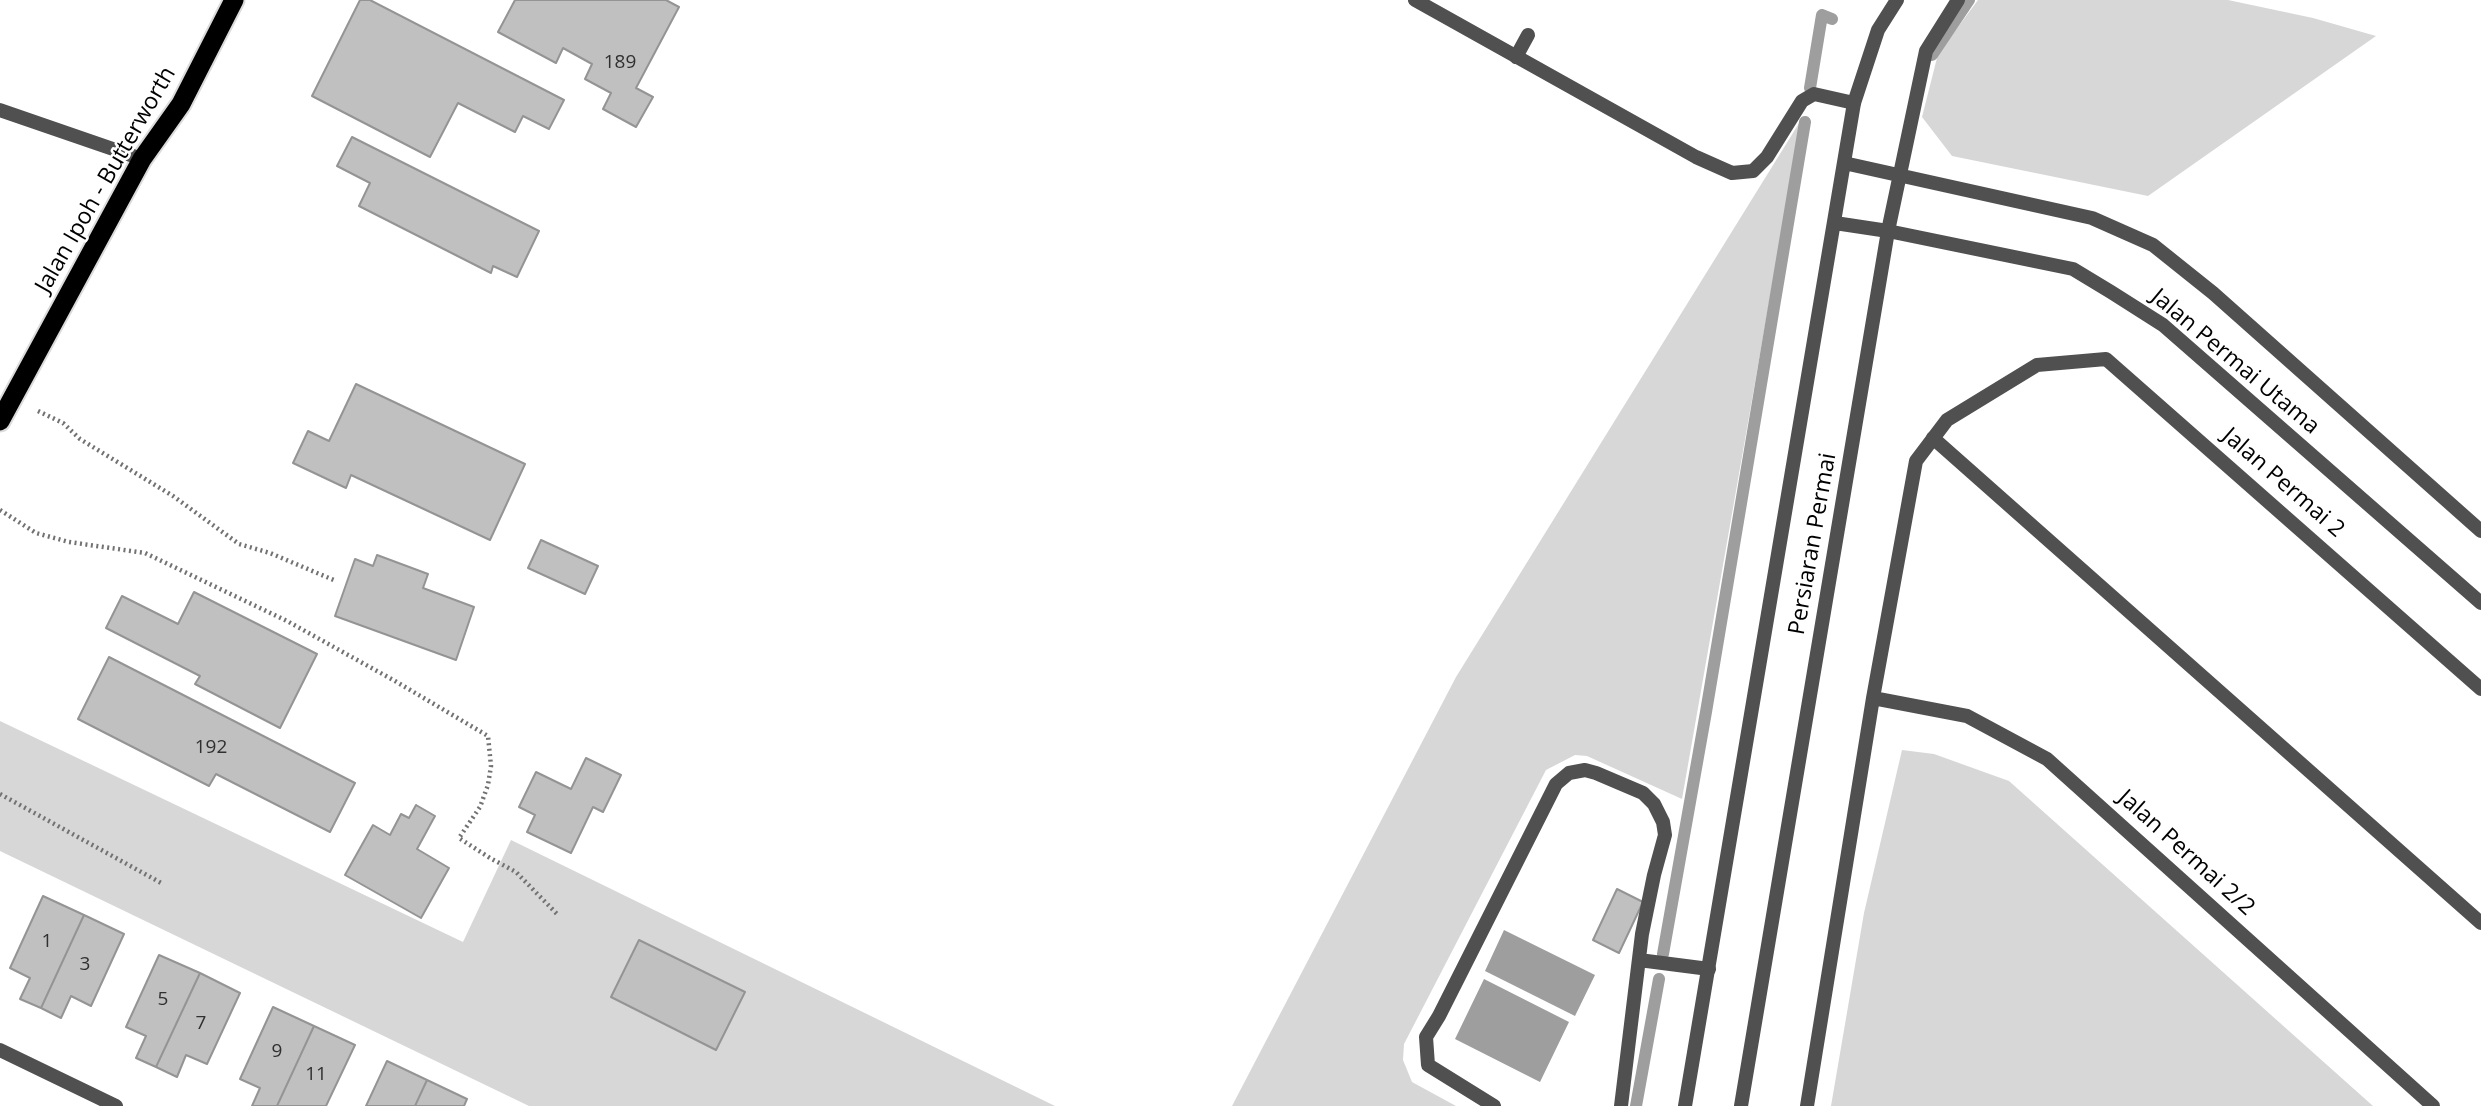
<!DOCTYPE html>
<html>
<head>
<meta charset="utf-8">
<style>
  body { margin:0 }
  canvas { display:block; background:#fff }
</style>
</head>
<body>
<canvas width="2481" height="1106"></canvas>
<script>
const c = document.querySelector('canvas').getContext('2d');
c.lineJoin = 'round';
function paint(path, color) { c.fillStyle = color; c.fill(path, 'evenodd'); }
const toPath = rows => new Path2D(rows.map(r => 'M' + r).join(''));
function trace(path, color, width, dash) { c.strokeStyle = color; c.lineWidth = width; c.lineCap = dash ? 'butt' : 'round'; c.setLineDash(dash || []); c.stroke(path); }
function drawText(font, color, halo, rows, align = 'center') {
  c.font = font + ' "Open Sans",sans-serif'; c.lineWidth = 5; c.setLineDash([]); c.textBaseline = 'middle'; c.strokeStyle = halo; c.fillStyle = color; for (const [text, x, y, turn = 0] of rows) {
    c.save(); c.translate(x, y); c.rotate((+turn || 0) * Math.PI / 180); c.textAlign = isNaN(turn) ? turn : align; if (halo) c.strokeText(text, 0, 0); c.fillText(text, 0, 0); c.restore();
  }
}
const green = toPath([
  [1978,0,2228,0,2313,18,2376,36,2148,196,1952,156,1922,117,1938,54],
  [1801,120,1682,799,1587,756,1575,755,1546,770,1404,1044,1403,1060,1412,1082,1456,1106,1232,1106,1456,677],
  [0,721,463,942,511,840,1055,1106,529,1106,0,851],
  [1902,750,1934,754,2009,781,2373,1106,1831,1106,1864,913]
]);
const water = toPath([
  [1504,930,1595,975,1575,1016,1485,971],
  [1484,979,1569,1022,1540,1082,1455,1039]
]);
const stream = toPath([
  [1928,54,1932,55,1969,0],
  [1810,88,1822,15,1832,19],
  [1663,954,1706,712,1805,122],
  [1636,1106,1659,979]
]);
const building = toPath([
  [360,0,370,0,564,100,549,129,523,116,515,132,458,103,430,157,312,96,360,0],
  [515,0,666,0,679,7,636,88,653,97,636,127,603,109,611,93,585,79,592,64,563,48,556,63,498,32,515,0],
  [352,137,539,231,517,277,493,266,491,273,359,206,370,183,337,166,352,137],
  [356,384,525,464,490,540,351,475,346,488,293,463,308,431,329,441,356,384],
  [541,540,598,566,585,594,528,568,541,540],
  [377,555,428,574,423,588,474,607,456,660,335,616,355,559,373,566,377,555],
  [194,592,317,654,280,728,195,684,200,676,106,628,122,596,178,624,194,592],
  [109,657,355,783,330,832,216,774,209,786,78,719,109,657],
  [586,758,621,775,603,812,593,807,571,853,527,832,535,815,519,807,536,772,571,789,586,758],
  [416,805,435,816,417,849,449,868,421,918,345,875,373,825,390,835,401,814,409,818,416,805],
  [1617,889,1643,902,1619,953,1593,940,1617,889],
  [43,896,84,915,41,1008,20,999,30,978,10,968,43,896],
  [84,915,124,934,91,1006,71,996,61,1018,41,1008,84,915],
  [639,940,745,992,716,1050,611,997,639,940],
  [159,955,200,973,156,1067,136,1058,146,1036,126,1027,159,955],
  [200,973,240,993,207,1064,186,1055,177,1077,156,1067,200,973],
  [273,1007,314,1026,277,1106,252,1106,260,1088,240,1079,273,1007],
  [314,1026,355,1045,326,1106,277,1106,314,1026],
  [387,1061,427,1080,415,1106,366,1106,387,1061],
  [427,1080,467,1099,464,1106,415,1106,427,1080]
]);
const path = toPath([
  [38,411,63,423,80,439,173,496,239,544,270,553,336,581],
  [0,510,36,533,69,542,145,553,287,621,395,681,488,736,491,766,488,785,480,807,459,838,490,858,516,872,558,915],
  [0,794,163,884]
]);
const service = toPath([
  [1933,438,2481,923],
  [1639,960,1709,969],
  [1494,1106,1428,1065,1426,1037,1439,1016,1556,784,1569,773,1585,770,1596,773,1643,793,1654,804,1663,822,1665,835,1654,875,1642,934,1621,1106]
]);
const pedestrian = toPath([
  [1516,57,1528,35]
]);
const minor = toPath([
  [1415,0,1696,157,1732,173,1753,171,1767,157,1802,101,1814,94,1854,103],
  [0,110,142,159],
  [1873,698,1967,716,2047,759,2433,1106],
  [0,1050,116,1106],
  [1807,1106,1873,698,1916,461,1947,420,2037,365,2106,359,2481,689]
]);
const tertiary = toPath([
  [1844,163,2092,218,2153,245,2213,293,2481,531],
  [1835,223,1888,231,2073,269,2111,292,2163,325,2481,603],
  [1685,1106,1854,103,1878,30,1897,0],
  [1741,1106,1888,231,1926,51,1958,0]
]);
const trunk = toPath([
  [0,421,142,159,181,104,234,0]
]);
const numberNames = [
  ["189",620,63],
  ["192",211,748],
  ["1",47,942],
  ["3",85,965],
  ["5",163,1000],
  ["7",201,1024],
  ["9",277,1052],
  ["11",316,1075]
];
const streetNames = [
  ["Jalan Ipoh - Butterworth",106,180,-60],
  ["Jalan Permai Utama",2235,362,40],
  ["Jalan Permai 2",2283,483,41],
  ["Persiaran Permai",1813,544,-80],
  ["Jalan Permai 2/2",2186,853,42]
];
paint(green, '#d7d7d7');
paint(water, '#9e9e9e');
trace(stream, '#9e9e9e', 12);
paint(building, '#c0c0c0');
trace(building, '#949494', 2);
trace(trunk, '#dbdbdb', 23);
trace(path, '#727272', 4.5, [2, 3.5]);
trace(service, '#505050', 14);
trace(pedestrian, '#505050', 14);
trace(minor, '#505050', 14);
trace(tertiary, '#505050', 14);
trace(trunk, '#000', 19);
drawText('19px', '#303030', null, numberNames);
drawText('23px', '#000', '#fff', streetNames);
</script>
</body>
</html>
